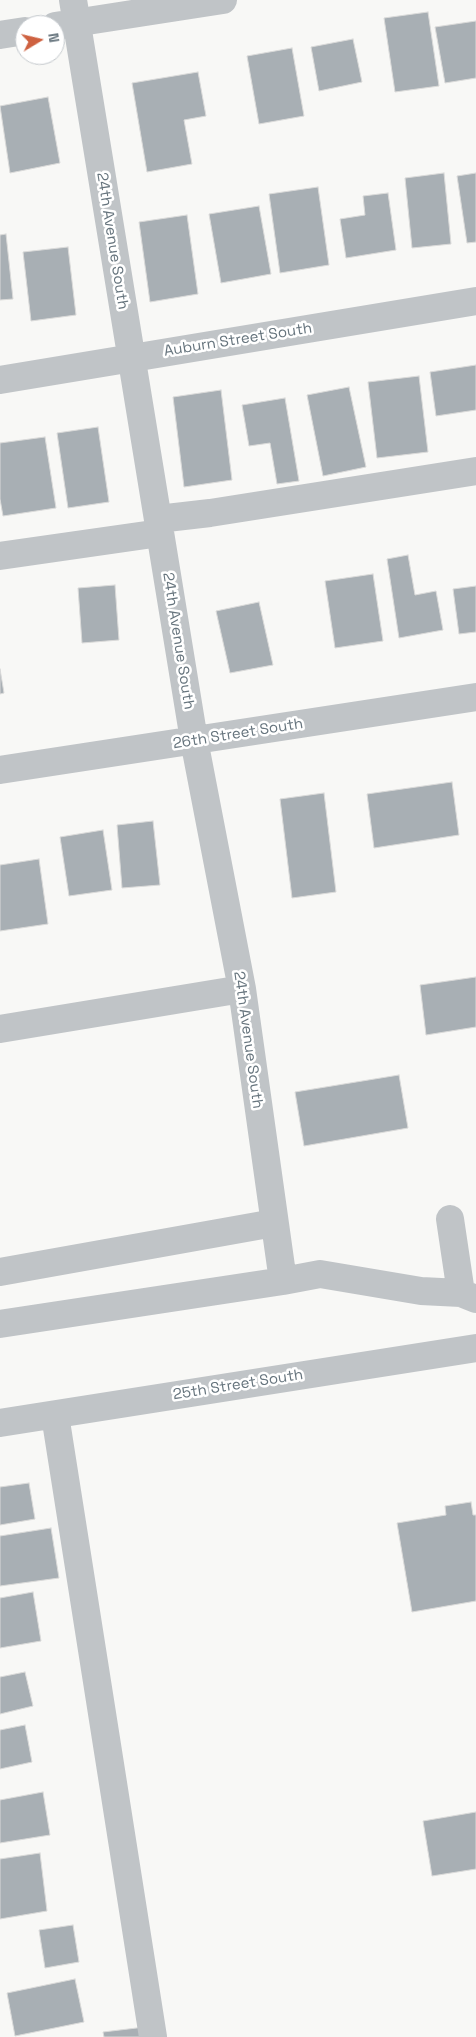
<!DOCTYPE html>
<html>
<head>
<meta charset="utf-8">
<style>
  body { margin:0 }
  #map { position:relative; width:476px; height:2037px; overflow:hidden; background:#f8f8f6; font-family:"Space Grotesk",sans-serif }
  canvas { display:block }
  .north { position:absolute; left:15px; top:15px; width:50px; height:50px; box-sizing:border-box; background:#fff; border:1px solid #c2c7cb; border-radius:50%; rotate:81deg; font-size:14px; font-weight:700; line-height:20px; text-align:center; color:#66747d }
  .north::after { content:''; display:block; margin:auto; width:18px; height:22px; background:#ce6140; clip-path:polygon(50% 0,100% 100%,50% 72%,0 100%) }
</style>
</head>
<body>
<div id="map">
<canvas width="476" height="2037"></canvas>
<div class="north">N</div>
</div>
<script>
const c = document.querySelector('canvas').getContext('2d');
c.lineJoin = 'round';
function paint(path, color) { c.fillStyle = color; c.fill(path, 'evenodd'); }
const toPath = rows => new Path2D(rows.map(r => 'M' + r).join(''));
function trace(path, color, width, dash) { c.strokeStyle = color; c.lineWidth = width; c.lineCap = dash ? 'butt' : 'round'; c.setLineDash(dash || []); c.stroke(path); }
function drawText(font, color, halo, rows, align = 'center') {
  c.font = font + ' "Space Grotesk",sans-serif'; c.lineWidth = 5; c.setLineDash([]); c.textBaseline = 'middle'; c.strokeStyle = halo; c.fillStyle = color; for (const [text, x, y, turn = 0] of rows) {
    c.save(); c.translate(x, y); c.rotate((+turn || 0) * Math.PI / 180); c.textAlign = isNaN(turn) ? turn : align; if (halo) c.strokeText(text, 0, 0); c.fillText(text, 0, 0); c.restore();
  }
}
const building = toPath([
  [428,12,439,86,395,92,384,18,428,12],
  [476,21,476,78,445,83,435,27,476,21],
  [353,39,362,82,319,91,311,47,353,39],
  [292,48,304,116,259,124,247,56,292,48],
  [198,72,206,116,184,120,192,164,147,172,132,83,198,72],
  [48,97,60,163,10,173,0,106,48,97],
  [444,173,451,244,412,248,405,178,444,173],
  [476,173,476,242,467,243,457,176,476,173],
  [318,187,329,265,280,273,269,194,318,187],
  [388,193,396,250,346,258,340,219,365,215,363,196,388,193],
  [259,206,271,274,221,283,209,214,259,206],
  [187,215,198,294,150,302,139,222,187,215],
  [6,234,13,299,0,300,0,235,6,234],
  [68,247,76,315,31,321,23,252,68,247],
  [476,365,476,410,436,416,430,372,476,365],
  [419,376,428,452,377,458,368,382,419,376],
  [349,387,366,467,323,476,307,395,349,387],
  [221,390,232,480,184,487,173,397,221,390],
  [285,398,299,481,277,484,270,443,249,446,242,405,285,398],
  [98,427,109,502,68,508,57,433,98,427],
  [45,437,56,508,3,516,0,499,0,443,45,437],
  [408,555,415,595,436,591,443,630,399,638,387,559,408,555],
  [373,574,383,641,335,648,325,581,373,574],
  [115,585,119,640,82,643,78,588,115,585],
  [476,586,476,632,459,634,453,589,476,586],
  [259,602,273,665,230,673,216,611,259,602],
  [0,669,4,693,0,694,0,669],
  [452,782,459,835,374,848,367,794,452,782],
  [324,793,336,892,292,898,280,799,324,793],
  [153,821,160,885,122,888,117,825,153,821],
  [103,830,112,890,69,896,60,837,103,830],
  [39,859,48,924,0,931,0,865,39,859],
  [476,977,476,1027,426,1035,420,985,476,977],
  [399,1075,408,1128,304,1146,295,1092,399,1075],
  [29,1483,35,1519,0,1525,0,1487,29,1483],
  [471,1502,473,1515,476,1515,476,1601,412,1612,397,1523,446,1515,445,1506,471,1502],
  [51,1528,59,1578,0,1586,0,1536,51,1528],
  [33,1592,41,1641,0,1648,0,1598,33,1592],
  [25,1672,33,1706,0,1714,0,1677,25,1672],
  [25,1725,32,1762,0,1769,0,1730,25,1725],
  [43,1792,50,1835,0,1843,0,1800,43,1792],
  [476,1812,476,1869,432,1876,423,1821,476,1812],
  [40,1853,47,1911,0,1919,0,1859,40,1853],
  [73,1925,79,1962,45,1968,39,1930,73,1925],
  [75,1979,84,2022,15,2036,7,1993,75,1979],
  [145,2027,146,2037,104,2037,103,2032,145,2027]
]);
const minor = toPath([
  [73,0,194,740,242,989,283,1281],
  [55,26,223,0],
  [0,35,25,31],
  [0,380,476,301],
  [158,519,210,513,476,471],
  [0,556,160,533],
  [0,770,476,697],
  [0,1029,242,989],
  [450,1219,461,1293],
  [0,1272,274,1223],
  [0,1324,283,1281,320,1274,421,1291,461,1293,476,1299],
  [55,1415,153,2037],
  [0,1423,476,1348]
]);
const streetNames = [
  ["24th Avenue South",112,241,81],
  ["Auburn Street South",238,340,-9],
  ["24th Avenue South",178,641,81],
  ["26th Street South",238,734,-9],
  ["24th Avenue South",248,1040,82],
  ["25th Street South",238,1385,-9]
];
paint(building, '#a8afb4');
trace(building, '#dadad9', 1);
trace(minor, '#c0c4c7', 28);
drawText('15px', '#66747d', '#fff', streetNames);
</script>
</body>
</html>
